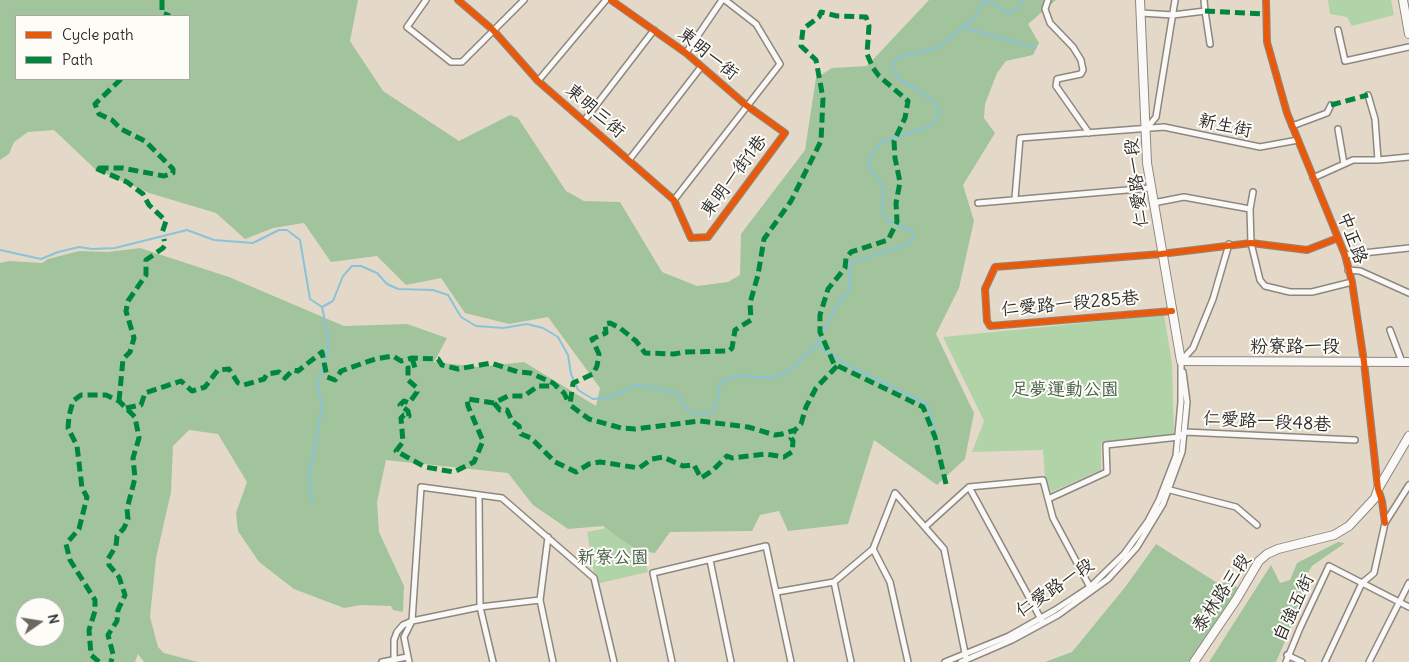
<!DOCTYPE html>
<html>
<head>
<meta charset="utf-8">
<style>
  body { margin:0 }
  #map { position:relative; width:1409px; height:662px; overflow:hidden; background:#e4d9c8; font-family:Delius,sans-serif }
  canvas { display:block }
  .legend { position:absolute; left:15px; top:15px; width:175px; height:65px; box-sizing:border-box; background:#fdfcf7; border:1px solid #a9a8a5; margin:0; padding:6px 9px; list-style:none; font-size:15px; color:#2b2b2b }
  .legend li { display:flex; align-items:center; gap:10px; height:25px }
  .legend b { width:25px; border:1px solid #a9a8a5 }
  .north { position:absolute; left:15px; top:597px; width:50px; height:50px; box-sizing:border-box; background:#fdfcf7; border:1px solid #a9a8a5; border-radius:50%; rotate:77deg; font-size:14px; font-weight:700; line-height:20px; text-align:center; color:#2b2b2b }
  .north::after { content:''; display:block; margin:auto; width:18px; height:22px; background:#6c6862; clip-path:polygon(50% 0,100% 100%,50% 72%,0 100%) }
</style>
</head>
<body>
<div id="map">
<canvas width="1409" height="662"></canvas>
<ul class="legend">
<li><b style="height:6px;background:#e8590c"></b>Cycle path</li>
<li><b style="height:6px;background:#00873e"></b>Path</li>
</ul>
<div class="north">N</div>
</div>
<script>
const c = document.querySelector('canvas').getContext('2d');
c.lineJoin = 'round';
function paint(path, color) { c.fillStyle = color; c.fill(path, 'evenodd'); }
const toPath = rows => new Path2D(rows.map(r => 'M' + r).join(''));
function trace(path, color, width, dash) { c.strokeStyle = color; c.lineWidth = width; c.lineCap = dash ? 'butt' : 'round'; c.setLineDash(dash || []); c.stroke(path); }
function drawText(font, color, halo, rows, align = 'center') {
  c.font = font + ' Delius,"LXGW WenKai TC",sans-serif'; c.lineWidth = 4; c.setLineDash([]); c.textBaseline = 'middle'; c.strokeStyle = halo; c.fillStyle = color; for (const [text, x, y, turn = 0] of rows) {
    c.save(); c.translate(x, y); c.rotate((+turn || 0) * Math.PI / 180); c.textAlign = isNaN(turn) ? turn : align; if (halo) c.strokeText(text, 0, 0); c.fillText(text, 0, 0); c.restore();
  }
}
const green = toPath([
  [1328,0,1391,0,1394,15,1352,26,1347,17,1330,14],
  [1164,315,1172,363,1174,435,1101,443,1101,470,1051,492,1045,477,1043,450,972,452,984,421,943,337],
  [612,527,646,563,648,572,596,584,587,532]
]);
const forest = toPath([
  [0,0,358,0,350,41,383,91,459,141,510,115,518,118,566,191,584,201,620,202,662,272,697,286,728,282,740,275,741,234,805,150,816,78,832,68,867,66,929,0,1056,0,1028,24,1039,43,1033,55,1006,61,997,73,985,104,984,118,995,133,963,185,974,221,959,288,936,334,974,413,965,459,937,485,874,440,848,524,788,531,779,511,760,515,752,531,670,532,655,553,636,550,603,526,568,529,533,505,508,473,386,460,377,502,379,532,404,586,403,612,393,610,391,606,361,605,344,608,294,589,259,562,238,531,236,513,247,482,218,434,189,430,173,446,171,492,156,558,150,617,158,647,164,653,198,662,144,662,138,654,135,662,0,662,0,263,9,261,42,263,48,259,79,251,108,252,140,248,229,277,344,326,407,324,447,338,434,362,479,367,524,362,596,406,600,388,548,317,509,324,465,313,441,278,406,285,377,256,331,262,304,223,273,228,245,239,216,213,149,193,95,169,54,130,28,132,14,142,9,154,0,160],
  [16,16,189,16,189,79,16,79],
  [25,607,55,607,55,637,25,637],
  [1338,542,1345,543,1312,566,1305,578,1312,579,1276,662,1209,662,1271,565,1280,583,1290,580,1297,563],
  [1156,544,1219,584,1232,581,1239,590,1190,662,1045,662,1072,652,1126,586]
]);
const stream = toPath([
  [989,0,1007,13,1016,10,1023,0],
  [963,27,1035,48],
  [0,250,41,259,58,252,79,247,92,249,115,248,187,230,214,240,253,243,279,230,287,230,300,240,310,299,322,307,333,301,343,276,352,266,361,266,377,273,387,284,398,289,433,290,448,295,461,317,476,326,503,328,527,324,543,328,558,337,568,355,571,374,578,390,593,399,610,397,637,385,677,393,686,409,694,414,710,413,715,408,721,381,738,376,775,378,790,370,816,345,838,304,849,291,850,263,909,244,914,235,911,230,889,222,882,212,884,193,881,183,868,166,870,157,881,142,928,127,938,119,938,105,917,89,900,80,892,67,898,57,939,47,976,16,984,1,989,0],
  [816,345,851,367,927,404,936,432],
  [312,504,309,476,322,407,317,383,328,351,328,336,322,307]
]);
const street = toPath([
  [426,0,407,27,451,62,462,62,524,0],
  [458,0,493,30,538,81,674,200,691,238,708,237,785,133,746,105,686,53,611,0],
  [1048,0,1045,9,1050,23,1073,47,1081,60,1083,70,1081,74,1057,79,1056,86,1089,133],
  [1266,0,1267,42,1287,113,1345,255,1352,282,1364,362,1378,489,1382,501,1385,523],
  [1205,11,1210,44],
  [1141,13,1173,15,1205,11,1204,0],
  [1338,30,1345,61,1409,47],
  [686,53,722,0],
  [538,81,606,0],
  [1368,95,1375,119,1378,160],
  [584,121,654,30],
  [1292,126,1327,113,1331,105],
  [1146,129,1156,117,1175,0],
  [1338,129,1344,164],
  [629,160,701,67],
  [1313,178,1353,160,1378,160,1409,157],
  [1015,198,1020,138,1164,127,1260,147,1298,140],
  [674,200,780,64,756,24,725,0],
  [978,203,1150,188],
  [1153,203,1184,197,1250,209,1253,192],
  [1250,209,1251,243,1260,280,1265,286,1290,292,1312,292,1352,282],
  [1345,255,1409,248],
  [1348,270,1360,271,1409,293],
  [1172,311,990,326,987,321,985,289,995,267,1161,254,1251,243,1307,250,1338,238],
  [1390,330,1402,362],
  [1181,361,1193,348,1213,299,1229,244],
  [969,487,1042,621],
  [1170,490,1236,507,1257,525],
  [479,495,480,607,493,662],
  [1048,499,1107,472,1106,445,1179,437,1185,432,1355,440],
  [926,526,969,487,1043,480,1053,518,1091,589],
  [548,537,540,600,553,662],
  [710,560,731,662],
  [834,582,851,662],
  [777,592,834,582,873,549],
  [1287,655,1302,662],
  [382,662,407,657],
  [394,662,394,640,397,632,403,625,412,621,480,607,540,600],
  [409,662,404,637,412,621,421,487,502,498,594,578,614,662],
  [672,662,653,573,766,546,791,662],
  [908,662,890,582,873,549,895,493,944,549,966,658],
  [945,662,1009,636,1055,610,1090,587,1124,554,1148,521,1159,500,1176,456,1181,402,1181,361],
  [961,662,1012,640,1058,615,1108,579,1137,547,1163,504,1182,452,1187,402,1183,372],
  [1286,662,1300,628,1329,566,1409,607],
  [1325,662,1362,583,1374,573,1385,523,1409,485],
  [1369,662,1409,583]
]);
const secondary = toPath([
  [1140,0,1147,163,1181,361,1409,362],
  [1403,0,1409,34],
  [1194,662,1236,600,1259,561,1267,554,1278,549,1334,535,1349,526,1375,498,1378,489,1409,436]
]);
const quiet = toPath([
  [162,0,162,13,170,16],
  [1205,11,1266,14],
  [121,79,95,104,99,114,112,120,121,129,145,141,173,169,173,173,164,176,122,168,95,168,127,182,143,194,149,205,166,221,162,233],
  [1331,105,1368,95],
  [412,358,415,368,408,368,408,380,416,387,417,392,409,403,404,401,400,405,408,411,409,416,404,415,401,418,403,442,396,451,425,467,454,472,474,462,483,441,468,406,467,399,494,403,508,396,524,396,538,386,557,386],
  [837,366,816,388,806,407,801,424,795,430,782,434,775,435,748,427,700,421,635,429,621,428,589,419,570,405,573,383,593,374,597,366,599,354,592,339,606,333,605,324,610,323,620,328,636,341,645,353,674,354,685,352,729,351,732,348,735,330,751,320,750,303,758,275,764,239,791,201,821,141,823,98,816,60,801,46,803,29,819,17,821,12,837,16,866,17,869,26,867,54,873,68,879,76,908,101,905,118,894,141,895,158,900,182,896,203,897,222,888,240,851,252,846,258,845,268,828,289,820,315,820,332,834,364,923,407,935,437,946,484],
  [119,401,123,359,130,352,134,338,126,311,128,301,146,275,146,260,163,248,165,245,164,239],
  [494,403,500,410,507,410,512,421,519,426,521,434,531,438,555,462,576,472,589,464,600,462,639,468,652,459,663,457,683,466,694,465,701,478,712,471,727,456,732,458,765,454,784,457,792,452,793,441,791,438,795,430],
  [126,408,141,405,145,393,181,381,192,391,205,387,218,370,229,369,238,383,244,385,264,379,267,374,279,372,285,378,293,370,298,371,322,352,327,377,335,380,341,371,375,359,393,356,401,361,412,358,438,359,442,365,458,369,491,363,518,372,530,373,553,383,564,393,569,403],
  [99,662,91,655,89,630,95,611,95,600,70,560,66,544,79,529,87,497,82,488,77,446,68,428,69,416,73,401,81,395,106,395,119,401,135,417,139,438,133,458,135,478,127,509,128,519,124,528,117,536,116,546,108,559,109,565,119,577,125,595,118,610,117,621,108,635,113,654,111,662]
]);
const cycleway = toPath([
  [458,0,493,30,538,81,674,200,691,238,708,237,785,133,746,105,686,53,611,0],
  [1266,0,1267,42,1287,113,1345,255,1352,282,1364,362,1378,489,1382,501,1385,523],
  [1172,311,990,326,987,321,985,289,995,267,1161,254,1251,243,1307,250,1338,238]
]);
const streetNames = [
  ["東明一街",708,54,39],
  ["東明三街",595,111,41],
  ["新生街",1225,126,12],
  ["東明一街1巷",734,176,-53],
  ["仁愛路一段",1137,183,-97],
  ["中正路",1352,238,70],
  ["仁愛路一段285巷",1070,304,-5],
  ["粉寮路一段",1295,347],
  ["仁愛路一段48巷",1267,422,3],
  ["仁愛路一段",1055,588,-34],
  ["泰林路三段",1222,593,-56],
  ["自強五街",1294,608,-65]
];
const parkNames = [
  ["足夢運動公園",1065,390],
  ["新寮公園",613,558]
];
paint(green, '#b0d4a8');
paint(forest, '#a2c49c');
trace(stream, '#8ac3d9', 2);
trace(street, '#8d887f', 8);
trace(secondary, '#8d887f', 10);
trace(street, '#fbf9f7', 5);
trace(secondary, '#fbf9f7', 8);
trace(quiet, '#00873e', 5, [10, 5]);
trace(cycleway, '#e8590c', 6);
drawText('18px', '#2b2b2b', '#fdfcf7', streetNames);
drawText('18px', '#465d48', '#fdfcf7', parkNames);
</script>
</body>
</html>
